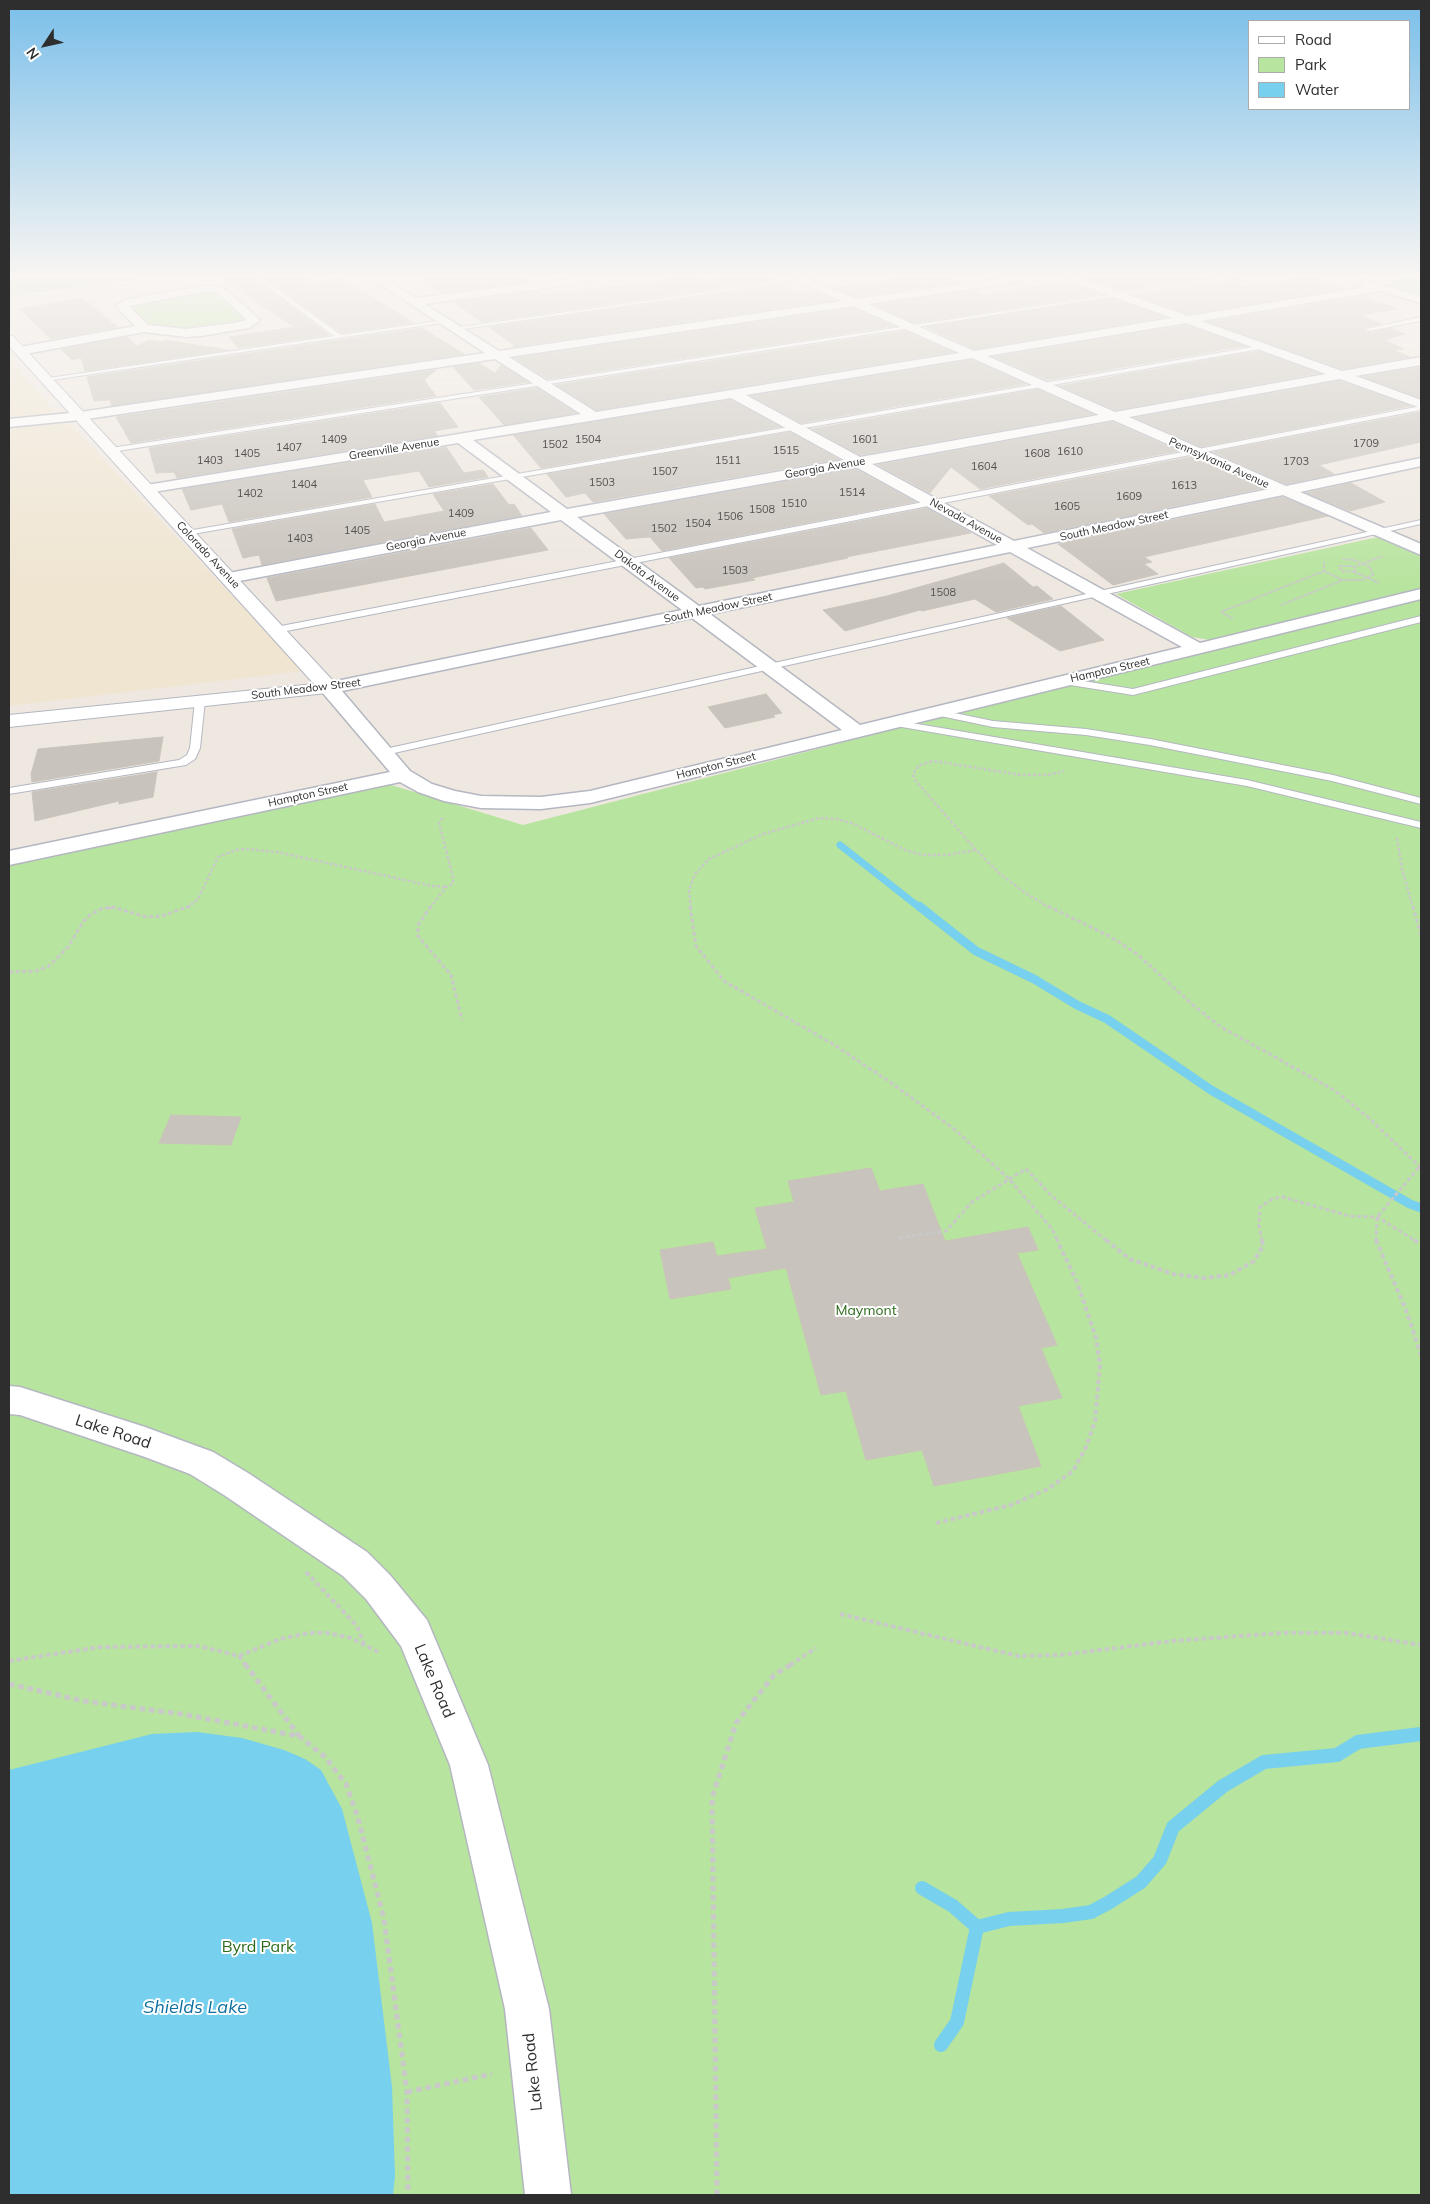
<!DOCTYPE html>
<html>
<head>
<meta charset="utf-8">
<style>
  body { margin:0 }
  #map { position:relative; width:1430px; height:2204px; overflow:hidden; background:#efe8e1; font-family:Mulish,sans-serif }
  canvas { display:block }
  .frame { position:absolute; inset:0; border:10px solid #2e2e2e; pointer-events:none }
  .legend { position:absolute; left:1248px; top:20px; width:162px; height:90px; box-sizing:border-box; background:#fff; border:1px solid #ababab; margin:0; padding:6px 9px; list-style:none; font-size:15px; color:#2e2e2e }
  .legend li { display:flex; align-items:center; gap:10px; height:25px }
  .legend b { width:25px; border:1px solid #ababab }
  .north { position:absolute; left:20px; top:20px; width:50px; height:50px; -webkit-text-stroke:4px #fff; paint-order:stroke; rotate:235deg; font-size:14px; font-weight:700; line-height:20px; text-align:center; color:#2e2e2e }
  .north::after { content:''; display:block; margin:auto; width:18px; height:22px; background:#2e2e2e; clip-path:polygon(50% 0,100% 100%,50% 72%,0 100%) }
</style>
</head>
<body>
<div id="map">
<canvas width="1430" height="2204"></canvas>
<div class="frame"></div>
<ul class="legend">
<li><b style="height:6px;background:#fff"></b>Road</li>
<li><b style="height:14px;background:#b7e49e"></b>Park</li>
<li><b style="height:14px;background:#76d0ee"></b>Water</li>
</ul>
<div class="north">N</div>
</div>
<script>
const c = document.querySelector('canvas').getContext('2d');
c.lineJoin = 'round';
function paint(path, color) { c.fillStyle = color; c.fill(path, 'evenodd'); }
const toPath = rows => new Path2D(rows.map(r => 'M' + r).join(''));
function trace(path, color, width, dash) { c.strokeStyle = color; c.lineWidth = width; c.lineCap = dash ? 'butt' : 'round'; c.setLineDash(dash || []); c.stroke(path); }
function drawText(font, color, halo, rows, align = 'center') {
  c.font = font + ' Mulish,sans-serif'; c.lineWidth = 4; c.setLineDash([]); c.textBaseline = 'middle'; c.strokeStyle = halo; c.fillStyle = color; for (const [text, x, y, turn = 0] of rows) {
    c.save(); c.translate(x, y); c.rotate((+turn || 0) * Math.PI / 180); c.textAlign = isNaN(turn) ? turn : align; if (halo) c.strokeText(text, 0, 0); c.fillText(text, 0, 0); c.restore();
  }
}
const education = toPath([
  [9,359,53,410,53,411,47,414,9,417],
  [70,424,303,671,9,706,9,428]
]);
const green = toPath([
  [1398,278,1421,278,1421,299,1385,288],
  [208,291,214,293,244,317,242,321,236,324,187,330,148,323,132,307,133,304],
  [1378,537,1421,556,1421,589,1210,640,1192,637,1116,594],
  [1421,593,1421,2195,9,2195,9,860,378,781,523,825]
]);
const cemetery = toPath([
  [9,278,148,278,9,296]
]);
const water = toPath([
  [197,1732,242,1738,284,1750,305,1759,321,1770,342,1809,372,1923,392,2087,395,2176,393,2195,9,2195,9,1770,152,1734]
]);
const streamFar2 = toPath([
  [840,845,920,908]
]);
const streamFar1 = toPath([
  [919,906,976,951,1034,979,1077,1005,1107,1019,1211,1090,1410,1204,1421,1208]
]);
const stream = toPath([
  [922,1888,953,1906,977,1927],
  [977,1927,1009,1919,1063,1916,1091,1912,1108,1903,1141,1882,1160,1860,1173,1827,1223,1786,1264,1762,1337,1755,1358,1742,1421,1734],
  [941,2045,957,2022,977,1927]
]);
const building = toPath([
  [222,278,254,278,329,335,238,348,229,337,294,327,222,278],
  [265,278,308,278,309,283,341,278,414,323,341,333,265,278],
  [420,278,526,278,530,282,441,293,420,278],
  [677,278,699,278,703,280,722,278,771,278,775,280,482,322,454,302,539,291,543,295,677,278],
  [899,278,949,278,959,282,856,297,834,288,899,278],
  [1087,278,1210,278,1123,291,1087,278],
  [1234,278,1239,278,1240,287,1299,278,1318,278,1345,289,1188,314,1135,295,1232,280,1234,278],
  [1066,281,1101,294,915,323,875,305,974,290,983,295,1066,281],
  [782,285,795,294,814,291,835,300,512,347,514,345,489,327,782,285],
  [1363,296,1397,309,1361,315,1381,324,1366,327,1365,331,1369,333,1392,328,1405,334,1384,340,1404,349,1394,350,1410,357,1342,369,1208,322,1363,296],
  [82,298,117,327,51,339,20,309,82,298],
  [1112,298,1165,317,974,349,926,327,1112,298],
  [853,308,894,326,548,379,514,358,853,308],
  [1186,325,1245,346,1048,380,994,357,1186,325],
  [422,328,464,354,112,406,110,400,94,401,87,377,422,328],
  [904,331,952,352,596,410,556,385,904,331],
  [127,337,137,346,149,340,163,342,165,340,228,350,85,371,81,358,72,360,61,349,127,337],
  [1258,351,1319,373,1115,410,1060,386,1258,351],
  [972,360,1026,384,801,423,752,396,972,360],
  [479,363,495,373,501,365,528,382,474,390,453,367,479,363],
  [1421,367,1421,398,1363,377,1421,367],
  [436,370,424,380,436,396,131,443,116,417,436,370],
  [1340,381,1410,406,1201,447,1135,418,1340,381],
  [537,388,576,413,504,425,479,397,537,388],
  [1038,389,1093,414,860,455,812,429,1038,389],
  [731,400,780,427,541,468,513,435,731,400],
  [440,403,458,427,434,431,438,436,177,478,174,472,156,473,149,448,440,403],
  [1421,412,1421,442,1319,465,1334,474,1286,484,1214,452,1421,412],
  [1113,422,1178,451,980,489,951,467,930,493,878,465,1113,422],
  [790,432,838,459,593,502,585,493,566,497,547,474,790,432],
  [446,447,464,473,483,470,488,477,429,487,419,471,363,480,372,497,229,522,222,504,191,510,182,489,446,447],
  [1191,457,1263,488,1044,533,1032,524,1028,525,989,496,1191,457],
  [856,469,915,502,662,551,650,537,626,539,604,514,856,469],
  [1351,483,1385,502,1350,511,1306,493,1351,483],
  [493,484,509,505,514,504,522,516,262,565,259,555,243,558,232,529,375,504,384,522,444,511,433,494,493,484],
  [1283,497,1328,516,1144,557,1152,562,1144,564,1158,574,1121,583,1113,585,1058,544,1283,497],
  [927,508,971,533,846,557,848,558,752,578,755,580,705,589,703,587,696,588,669,558,927,508],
  [531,528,548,550,276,601,267,578,531,528],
  [1004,563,1033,587,1037,586,1053,599,996,612,975,599,922,611,920,610,845,631,823,610,887,596,1004,563],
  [1061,606,1104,640,1060,651,1007,618,1061,606],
  [766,694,782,713,773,715,775,717,725,728,708,707,766,694],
  [163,737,159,761,32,782,31,774,38,749,163,737],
  [157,772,153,797,119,804,119,801,35,821,32,792,157,772],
  [171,1115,241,1117,231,1145,159,1143,171,1115],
  [871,1168,880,1191,923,1184,945,1241,1028,1227,1038,1250,1017,1253,1057,1345,1041,1348,1062,1398,1018,1406,1041,1466,934,1486,922,1450,866,1460,846,1391,821,1395,786,1268,728,1278,731,1289,670,1299,660,1250,713,1242,717,1256,767,1249,755,1208,794,1202,788,1181,871,1168]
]);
const pathFar5 = toPath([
  [82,295,103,314],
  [90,302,105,299],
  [276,320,286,327]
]);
const pathFar4 = toPath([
  [1324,562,1324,571],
  [1339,566,1352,566,1355,568,1355,572,1342,571,1339,566],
  [1354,567,1383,556],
  [1355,572,1379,583],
  [1281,605,1343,580],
  [1233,619,1221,612,1324,571,1343,580,1362,580,1373,575,1370,567,1354,560,1342,559]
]);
const pathFar3 = toPath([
  [1397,838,1402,869,1413,908],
  [109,908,114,908],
  [187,908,198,899,218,857,236,850,247,849,277,852,432,886,446,887],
  [430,908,446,887,453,884,453,877,439,823,444,816],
  [691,908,689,890,695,874,709,859,763,834,819,818,837,819,854,824,905,850,923,855,946,855,976,850],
  [1050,908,1024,892,999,873,976,850,915,780,913,774,919,765,934,761,1021,775,1048,775,1064,771]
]);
const pathFar2 = toPath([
  [431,906,418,925,418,936,451,975,462,1020],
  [690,906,696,946,724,981,836,1046,890,1082,954,1129,1009,1179,1052,1229,1058,1241],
  [1048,906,1111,937,1137,954,1194,1006,1221,1027,1334,1090,1369,1118,1421,1168],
  [1413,906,1421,936],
  [9,972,36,971,49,966,68,947,83,922,90,915,101,909,112,907,147,917,162,916,190,906],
  [899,1238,946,1231,972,1202,1026,1169,1052,1196,1107,1241],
  [1262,1241,1259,1225,1260,1207,1274,1198,1283,1197,1349,1216,1377,1217,1416,1241],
  [1376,1241,1377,1217,1421,1165]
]);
const pathFar1 = toPath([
  [1106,1240,1130,1259,1173,1274,1204,1278,1230,1275,1254,1261,1263,1246,1262,1240],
  [1376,1240,1406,1310,1421,1355],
  [1414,1240,1421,1244],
  [936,1523,1011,1505,1048,1489,1073,1471,1086,1447,1095,1421,1100,1365,1096,1338,1077,1282,1057,1240],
  [306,1572,357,1626,364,1644],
  [840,1614,1018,1656,1060,1655,1172,1641,1281,1633,1347,1633,1421,1645],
  [239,1656,246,1665],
  [9,1661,100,1647,199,1646,239,1656,280,1639,309,1633,328,1633,351,1638,378,1652],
  [790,1665,816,1648]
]);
const path = toPath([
  [245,1664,299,1736],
  [9,1684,84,1701,181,1714,299,1736,325,1757,346,1784,358,1818,384,1919,407,2092,408,2195],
  [407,2092,492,2074],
  [717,2195,712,1798,736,1723,774,1675,792,1664]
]);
const lane = toPath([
  [256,278,262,278,341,335,445,320,448,322,45,381,42,379,334,336,256,278],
  [806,278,819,278,456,330,453,328,806,278],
  [1220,278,1232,278,111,452,107,450,111,448,1220,278],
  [1421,317,1421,321,1369,331,1366,329,1421,317],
  [1264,345,1267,347,1266,348,187,535,183,533,187,531,1264,345],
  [1421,406,1421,410,276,633,271,630,276,627,1421,406],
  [1421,520,1421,524,385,755,380,752,385,749,1421,520],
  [1421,616,1421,622,1133,695,1064,684,1059,681,1064,678,1133,689,1421,616],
  [200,698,205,701,200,748,195,759,186,765,9,794,9,788,179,760,187,755,190,748,195,701,200,698],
  [935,709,993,721,1086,729,1150,739,1333,775,1421,798,1421,804,1332,781,1150,745,1086,735,993,727,931,714,931,710,935,709],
  [894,720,1247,780,1421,822,1421,828,1247,786,890,725,890,721,894,720]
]);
const street = toPath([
  [371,278,383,278,416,298,575,278,603,278,598,281,425,304,499,351,842,301,794,280,793,278,807,278,856,299,1003,278,1029,278,1024,281,868,304,974,351,1172,318,1067,280,1066,278,1081,278,1188,316,1366,287,1358,283,1364,280,1421,296,1421,303,1380,291,1201,321,1342,371,1421,357,1421,365,1356,376,1421,400,1421,408,1340,379,1129,417,1286,486,1421,458,1421,466,1300,492,1421,544,1421,555,1283,495,1027,548,1200,643,1421,589,1421,599,590,803,541,809,481,808,444,801,418,792,400,782,9,865,9,851,390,772,322,692,320,688,322,684,682,610,561,520,229,583,223,582,221,578,223,574,229,573,551,512,458,443,147,493,142,492,140,489,142,486,147,485,581,414,495,359,80,420,9,427,9,419,80,412,485,353,371,278],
  [853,306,959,353,596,412,509,357,853,306],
  [1186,323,1326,374,1115,412,987,356,1186,323],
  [972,358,1099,415,860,457,746,395,972,358],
  [731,398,844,460,567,509,473,440,731,398],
  [1113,420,1269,489,1014,541,872,464,1113,420],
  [856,467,997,545,699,606,577,517,856,467],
  [1010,552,1182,647,860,725,710,614,1010,552],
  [692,618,842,730,590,791,541,797,481,796,455,791,432,784,410,771,342,691,692,618],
  [208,285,221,287,230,293,258,318,260,320,258,322,249,328,201,336,186,337,144,332,20,355,14,351,20,347,135,326,116,306,124,300,208,285],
  [208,291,214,292,222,297,247,320,234,323,186,329,148,325,129,306,208,291],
  [9,1386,20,1387,145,1427,213,1452,248,1473,367,1552,390,1575,427,1620,488,1765,549,2009,571,2195,525,2195,505,2009,450,1765,401,1646,366,1599,343,1576,224,1495,190,1474,145,1457,20,1415,9,1414,9,1386]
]);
const secondary = toPath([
  [9,335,13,336,336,684,339,688,336,692,9,727,9,715,314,684,9,346,9,335]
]);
const numberNames = [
  ["1409",334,440],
  ["1504",588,440],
  ["1601",865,440],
  ["1709",1366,444],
  ["1502",555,445],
  ["1407",289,448],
  ["1515",786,451],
  ["1610",1070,452],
  ["1405",247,454],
  ["1608",1037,454],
  ["1403",210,461],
  ["1511",728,461],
  ["1703",1296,462],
  ["1604",984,467],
  ["1507",665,472],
  ["1503",602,483],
  ["1404",304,485],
  ["1613",1184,486],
  ["1514",852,493],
  ["1402",250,494],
  ["1609",1129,497],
  ["1510",794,504],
  ["1605",1067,507],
  ["1508",762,510],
  ["1409",461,514],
  ["1506",730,517],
  ["1504",698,524],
  ["1502",664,529],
  ["1405",357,531],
  ["1403",300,539],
  ["1503",735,571],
  ["1508",943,593]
];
const farStreetnames = [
  ["Greenville Avenue",394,449,-9],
  ["Pennsylvania Avenue",1219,463,24],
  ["Georgia Avenue",825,468,-10],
  ["Nevada Avenue",966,521,29],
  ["South Meadow Street",1114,526,-12],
  ["Georgia Avenue",426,540,-11],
  ["Colorado Avenue",208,555,47],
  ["Dakota Avenue",647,576,37],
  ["South Meadow Street",718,608,-12],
  ["Hampton Street",1110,670,-13],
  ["South Meadow Street",306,689,-7],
  ["Hampton Street",716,766,-14],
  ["Hampton Street",308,795,-12]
];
const parkNames = [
  ["Maymont",866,1311]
];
const nearStreetnames = [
  ["Lake Road",113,1432,18],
  ["Lake Road",434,1681,67],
  ["Lake Road",533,2072,-96]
];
const nearParknames = [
  ["Byrd Park",258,1947]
];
const nearWaternames = [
  ["Shields Lake",195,2008]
];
paint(education, '#efe5d1');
paint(green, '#b7e49e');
paint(cemetery, '#c8d8b8');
paint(water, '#76d0ee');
trace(streamFar2, '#76d0ee', 7);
trace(streamFar1, '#76d0ee', 9);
trace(stream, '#76d0ee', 14);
paint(building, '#c8c3bc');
trace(building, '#cac4ba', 1);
trace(lane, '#b4b7c1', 2);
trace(street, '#b4b7c1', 3);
trace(secondary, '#b4b7c1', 2);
trace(pathFar5, '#c9c9c9', 1, [2, 1]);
trace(pathFar4, '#c9c9c9', 2, [2.5, 1]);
trace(pathFar3, '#c9c9c9', 2.5, [3, 2]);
trace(pathFar2, '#c9c9c9', 3, [4, 2.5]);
trace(pathFar1, '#c9c9c9', 4, [4.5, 3]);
trace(path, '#c9c9c9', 5, [5.5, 4]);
paint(lane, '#fff');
paint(street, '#fff');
paint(secondary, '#fff');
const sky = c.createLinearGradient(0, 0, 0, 586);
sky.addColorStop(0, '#7abfea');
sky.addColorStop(0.47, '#f8f5f2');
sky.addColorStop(1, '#f8f5f200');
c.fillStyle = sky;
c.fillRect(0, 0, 1430, 586);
drawText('11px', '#545352', null, numberNames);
drawText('11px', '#2e2e2e', '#fff', farStreetnames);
drawText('14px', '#2e6c1c', '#fff', parkNames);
drawText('16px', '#2e2e2e', '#fff', nearStreetnames);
drawText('16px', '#2e6c1c', '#fff', nearParknames);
drawText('italic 18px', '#0f70a1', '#fff', nearWaternames);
</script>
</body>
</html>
